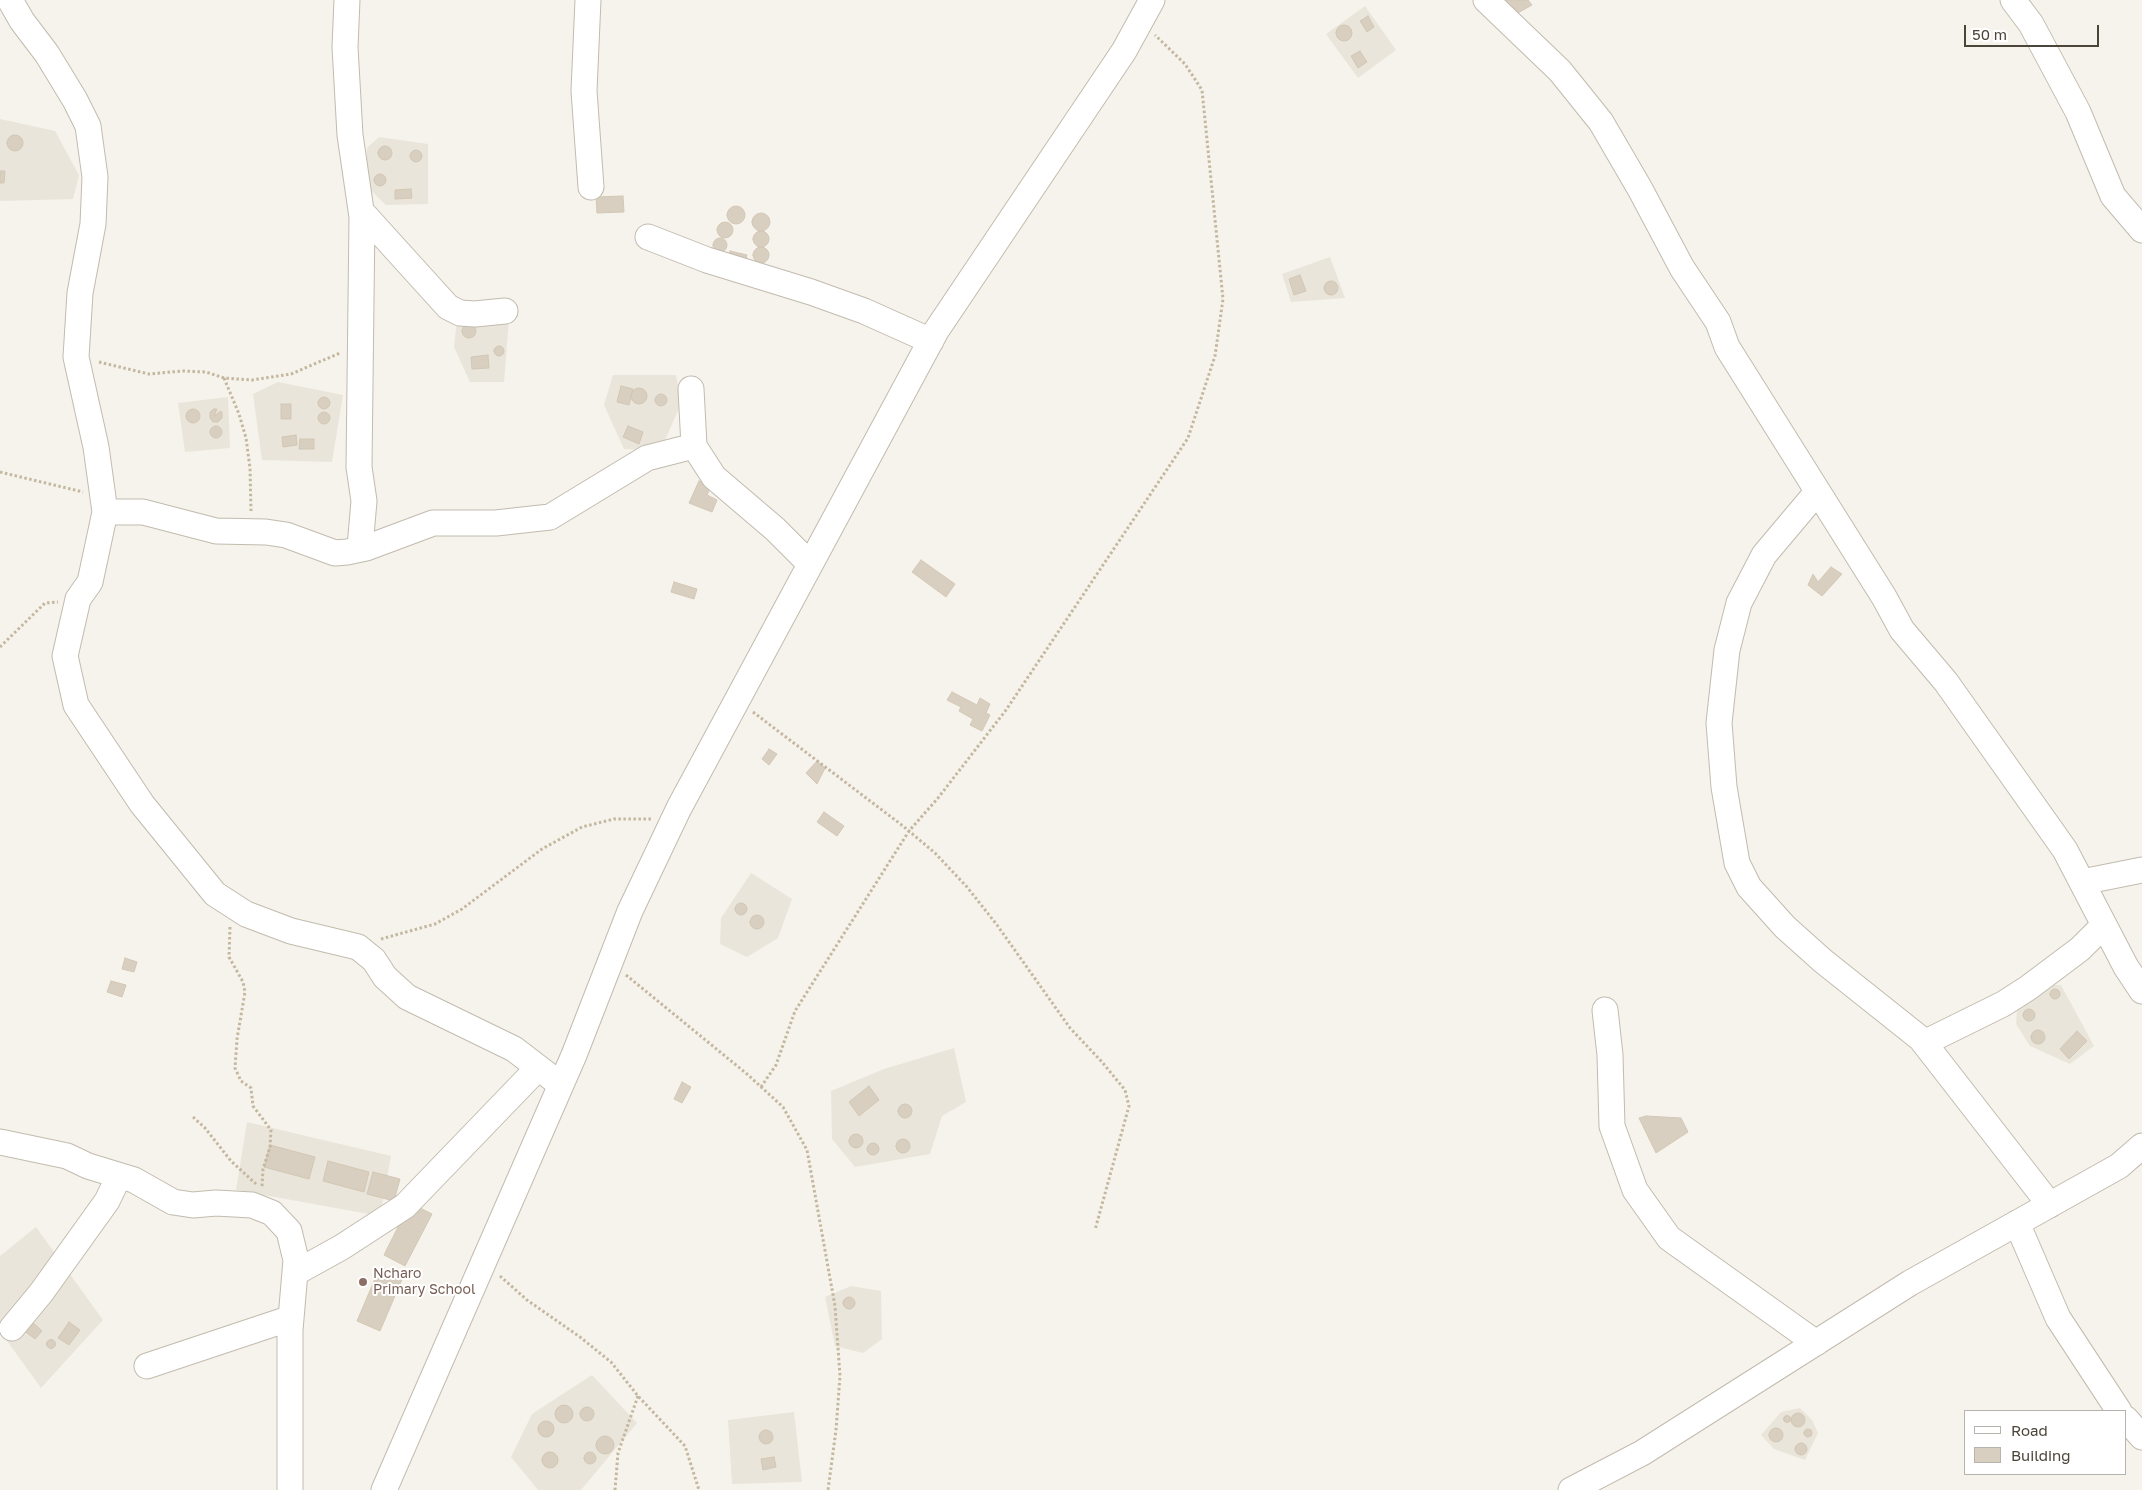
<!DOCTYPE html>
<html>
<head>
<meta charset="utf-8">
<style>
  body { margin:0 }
  #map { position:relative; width:2142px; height:1490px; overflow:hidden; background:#f6f3ec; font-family:"Golos Text",sans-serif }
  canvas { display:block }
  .legend { position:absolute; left:1964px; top:1410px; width:162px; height:65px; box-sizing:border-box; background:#fff; border:1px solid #b7b4b0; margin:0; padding:6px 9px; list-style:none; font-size:15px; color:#4b4439 }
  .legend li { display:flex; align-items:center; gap:10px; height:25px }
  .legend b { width:25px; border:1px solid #b7b4b0 }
  .scale { position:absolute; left:1964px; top:25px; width:135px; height:22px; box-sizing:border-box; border:2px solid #4b4439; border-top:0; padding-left:6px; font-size:15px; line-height:18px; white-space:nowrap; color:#4b4439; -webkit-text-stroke:4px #fff; paint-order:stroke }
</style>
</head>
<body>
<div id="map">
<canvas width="2142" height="1490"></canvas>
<ul class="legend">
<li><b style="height:6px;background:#fff"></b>Road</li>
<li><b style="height:14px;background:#d8cfc1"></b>Building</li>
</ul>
<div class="scale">50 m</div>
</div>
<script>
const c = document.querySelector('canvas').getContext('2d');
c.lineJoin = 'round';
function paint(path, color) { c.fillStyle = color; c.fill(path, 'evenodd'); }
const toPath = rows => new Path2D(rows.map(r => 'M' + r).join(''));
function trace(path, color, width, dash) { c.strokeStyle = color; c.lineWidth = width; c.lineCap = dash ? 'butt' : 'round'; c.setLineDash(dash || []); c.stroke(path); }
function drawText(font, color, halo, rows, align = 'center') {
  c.font = font + ' "Golos Text",sans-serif'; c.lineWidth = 4; c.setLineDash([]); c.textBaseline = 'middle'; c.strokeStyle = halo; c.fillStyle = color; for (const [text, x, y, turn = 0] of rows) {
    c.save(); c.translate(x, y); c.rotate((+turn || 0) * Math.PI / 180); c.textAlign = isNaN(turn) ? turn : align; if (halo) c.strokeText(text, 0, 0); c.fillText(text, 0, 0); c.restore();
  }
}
const residential = toPath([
  [1365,6,1396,50,1358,78,1326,34],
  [0,119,55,131,79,175,73,199,0,201],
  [379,137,428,144,428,204,386,205,366,186,367,148],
  [1330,257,1345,298,1291,302,1282,274],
  [457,320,509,320,504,382,470,382,454,347],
  [613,375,676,375,681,404,660,451,624,449,604,405],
  [278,382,343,395,332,462,262,460,253,394],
  [228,397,230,448,185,452,178,403],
  [751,873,792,899,778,938,747,957,720,944,721,918],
  [2047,985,2061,985,2094,1046,2070,1064,2030,1046,2016,1024,2017,1011],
  [954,1048,966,1102,942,1116,930,1154,855,1167,832,1139,831,1091,884,1069],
  [247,1122,391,1156,380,1216,236,1190],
  [36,1227,103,1320,41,1388,0,1331,0,1256],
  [851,1286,881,1291,882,1339,863,1353,835,1346,825,1297],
  [592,1375,637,1423,581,1490,538,1490,511,1457,532,1414],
  [1800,1408,1812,1420,1818,1433,1805,1460,1774,1449,1761,1435,1781,1412],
  [794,1412,802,1482,732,1484,728,1420]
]);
const building = toPath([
  [1501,0,1528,0,1532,5,1516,14,1501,0],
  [1368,16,1374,27,1367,32,1360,21,1368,16],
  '1336 33a8 8 0 1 1 16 0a8 8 0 1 1-16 0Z',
  [1360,51,1367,62,1358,68,1351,56,1360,51],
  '7 143a8 8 0 1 1 16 0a8 8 0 1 1-16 0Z',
  '378 153a7 7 0 1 1 14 0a7 7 0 1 1-14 0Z',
  '410 156a6 6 0 1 1 12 0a6 6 0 1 1-12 0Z',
  [0,171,5,171,4,183,0,183,0,171],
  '374 180a6 6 0 1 1 12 0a6 6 0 1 1-12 0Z',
  [411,189,412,198,395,199,395,190,411,189],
  [623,196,624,212,597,213,596,197,623,196],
  '727 215a9 9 0 1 1 18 0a9 9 0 1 1-18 0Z',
  '752 222a9 9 0 1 1 18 0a9 9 0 1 1-18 0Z',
  '717 230a8 8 0 1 1 16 0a8 8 0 1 1-16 0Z',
  '753 239a8 8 0 1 1 16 0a8 8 0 1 1-16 0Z',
  '713 245a7 7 0 1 1 14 0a7 7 0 1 1-14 0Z',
  '753 255a8 8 0 1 1 16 0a8 8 0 1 1-16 0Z',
  [730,251,747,255,743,271,726,267,730,251],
  [1300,275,1306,291,1294,295,1289,279,1300,275],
  '1324 288a7 7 0 1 1 14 0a7 7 0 1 1-14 0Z',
  '462 331a7 7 0 1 1 14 0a7 7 0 1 1-14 0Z',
  '494 351a5 5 0 1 1 10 0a5 5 0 1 1-10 0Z',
  [488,355,489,368,472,369,471,357,488,355],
  [621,386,633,389,629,405,617,402,621,386],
  '631 396a8 8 0 1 1 16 0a8 8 0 1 1-16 0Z',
  '655 400a6 6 0 1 1 12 0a6 6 0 1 1-12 0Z',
  '318 403a6 6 0 1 1 12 0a6 6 0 1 1-12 0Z',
  [281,404,291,404,291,419,281,419,281,404],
  [214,409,217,409,214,416,221,411,222,413,222,418,218,422,213,422,210,418,210,412,214,409],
  '186 416a7 7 0 1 1 14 0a7 7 0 1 1-14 0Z',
  '318 418a6 6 0 1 1 12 0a6 6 0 1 1-12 0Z',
  [628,426,643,432,639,444,623,437,628,426],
  '210 432a6 6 0 1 1 12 0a6 6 0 1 1-12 0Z',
  [296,435,297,445,283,447,282,437,296,435],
  [300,439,314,439,314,449,299,449,300,439],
  [699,481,711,486,707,495,717,500,712,512,689,503,699,481],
  [921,560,955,584,946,597,912,572,921,560],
  [1831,567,1842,574,1822,596,1808,585,1813,574,1818,582,1831,567],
  [674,582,697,589,694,599,671,592,674,582],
  [952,692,977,705,980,698,990,704,986,713,990,715,982,731,970,725,973,719,959,711,961,707,947,700,952,692],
  [769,749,777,754,769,765,762,759,769,749],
  [817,761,825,768,817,784,806,773,817,761],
  [824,812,844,826,837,836,817,822,824,812],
  '735 909a6 6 0 1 1 12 0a6 6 0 1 1-12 0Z',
  '750 922a7 7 0 1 1 14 0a7 7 0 1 1-14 0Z',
  [125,958,137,962,134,972,122,969,125,958],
  [111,981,126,985,122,997,107,992,111,981],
  '2050 994a5 5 0 1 1 10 0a5 5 0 1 1-10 0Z',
  '2023 1015a6 6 0 1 1 12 0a6 6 0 1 1-12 0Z',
  '2031 1037a7 7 0 1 1 14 0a7 7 0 1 1-14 0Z',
  [2077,1031,2087,1041,2069,1059,2060,1049,2077,1031],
  [682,1082,691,1087,682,1103,674,1099,682,1082],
  [869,1086,879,1100,859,1116,849,1102,869,1086],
  '898 1111a7 7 0 1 1 14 0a7 7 0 1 1-14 0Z',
  [1646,1116,1681,1118,1688,1132,1656,1153,1639,1118,1646,1116],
  '849 1141a7 7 0 1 1 14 0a7 7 0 1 1-14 0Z',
  '896 1146a7 7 0 1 1 14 0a7 7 0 1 1-14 0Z',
  '867 1149a6 6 0 1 1 12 0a6 6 0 1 1-12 0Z',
  [270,1145,315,1157,309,1179,264,1167,270,1145],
  [328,1161,369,1172,364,1192,323,1181,328,1161],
  [373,1172,400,1179,394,1201,367,1194,373,1172],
  [410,1203,432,1214,405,1266,384,1255,410,1203],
  [380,1267,403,1277,380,1331,357,1321,380,1267],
  '843 1303a6 6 0 1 1 12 0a6 6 0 1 1-12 0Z',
  [30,1320,42,1331,35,1339,22,1329,30,1320],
  [69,1322,80,1330,69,1345,58,1338,69,1322],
  '46.5 1344a4.5 4.5 0 1 1 9 0a4.5 4.5 0 1 1-9 0Z',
  '555 1414a9 9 0 1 1 18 0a9 9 0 1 1-18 0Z',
  '580 1414a7 7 0 1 1 14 0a7 7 0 1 1-14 0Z',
  '1791 1420a7 7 0 1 1 14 0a7 7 0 1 1-14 0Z',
  '1783.5 1419a3.5 3.5 0 1 1 7 0a3.5 3.5 0 1 1-7 0Z',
  '538 1429a8 8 0 1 1 16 0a8 8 0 1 1-16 0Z',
  '1769 1435a7 7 0 1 1 14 0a7 7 0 1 1-14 0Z',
  '1804 1433a4 4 0 1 1 8 0a4 4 0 1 1-8 0Z',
  '759 1437a7 7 0 1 1 14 0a7 7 0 1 1-14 0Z',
  '596 1445a9 9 0 1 1 18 0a9 9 0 1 1-18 0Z',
  '1795 1449a6 6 0 1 1 12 0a6 6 0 1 1-12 0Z',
  '584 1458a6 6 0 1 1 12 0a6 6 0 1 1-12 0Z',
  '542 1460a8 8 0 1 1 16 0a8 8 0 1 1-16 0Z',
  [774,1457,776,1467,763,1470,761,1459,774,1457]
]);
const path = toPath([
  [99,362,149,374,182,371,206,372,224,378,252,380,291,374,340,353],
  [224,378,239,414,246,438,250,468,251,511],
  [0,472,83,492],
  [0,647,45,603,58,602],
  [753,712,903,826,935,853,967,887,997,925,1070,1028,1102,1062,1125,1090,1129,1106,1095,1230],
  [230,927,229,957,243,982,245,992,237,1039,235,1068,241,1081,251,1088,253,1106,271,1130,270,1147,263,1169,262,1187],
  [381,939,435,924,462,909,542,849,582,827,614,819,653,819],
  [626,975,747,1074,783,1107,807,1150,835,1306,840,1376,836,1430,828,1490],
  [761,1087,776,1065,795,1011,909,831,938,798,1006,710,1188,438,1215,356,1223,299,1202,90,1185,64,1155,35],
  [193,1117,205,1128,231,1161,256,1184],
  [500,1276,527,1300,580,1337,611,1362,638,1396,685,1446,699,1490],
  [615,1490,618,1453,638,1396]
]);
const minor = toPath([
  [10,0,22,21,47,54,75,100,88,126,95,177,93,224,80,293,76,357,96,447,105,512,90,582,78,599,65,656,76,705,142,804,215,894,246,914,291,931,358,947,374,960,385,977,407,997,514,1049,561,1085],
  [347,0,345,47,350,135,362,217,359,467,364,501,360,547],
  [588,0,584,91,591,187],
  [1486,0,1560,71,1601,122,1640,189,1682,268,1718,322,1727,347,1884,597,1902,630,1946,682,2065,850,2126,967,2142,991],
  [2013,0,2031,24,2078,112,2113,196,2142,230],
  [361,211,448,307,460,313,475,314,505,311],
  [648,237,707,260,811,292,864,311,931,341],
  [691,389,694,446,714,477,775,529,810,564],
  [1817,492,1764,555,1739,603,1727,650,1719,723,1724,787,1737,863,1749,887,1785,927,1823,961,1921,1039,2050,1205],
  [105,512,143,512,216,531,266,532,286,535,335,553,347,552,366,548,433,523,496,523,550,517,647,458,694,446],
  [2082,882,2142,870],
  [1605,1010,1610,1055,1612,1126,1635,1190,1669,1238,1816,1343],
  [1924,1043,2003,1004,2028,988,2080,949,2104,925],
  [0,1142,67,1156,88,1166,134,1180,173,1202,193,1205,216,1203,252,1205,272,1213,289,1231,296,1260,290,1330,290,1490],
  [2017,1223,2058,1318,2119,1411],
  [295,1273,342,1247,405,1206,538,1068],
  [12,1328,41,1293,107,1201,119,1176],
  [147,1366,291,1318],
  [2126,1419,2142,1437],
  [384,1490,574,1055,630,911,679,808,936,331,1124,51,1152,0],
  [1571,1490,1642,1453,1910,1283,2119,1166,2142,1146]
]);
const markers = [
  [363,1282,5,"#8d6e63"]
];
const educationNames = [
  ["Ncharo",373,1274],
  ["Primary School",373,1290]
];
paint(residential, '#eae5da');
paint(building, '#d8cfc1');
trace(building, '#d3c7b4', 1);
trace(minor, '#c2bbae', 27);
trace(path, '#c4b79f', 3, [2.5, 2.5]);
trace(minor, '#fff', 25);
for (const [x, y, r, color] of markers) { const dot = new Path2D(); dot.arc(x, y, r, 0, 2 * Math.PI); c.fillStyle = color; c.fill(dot); trace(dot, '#fff', 2); }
drawText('14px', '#785e54', '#fff', educationNames, 'left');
</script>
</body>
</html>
